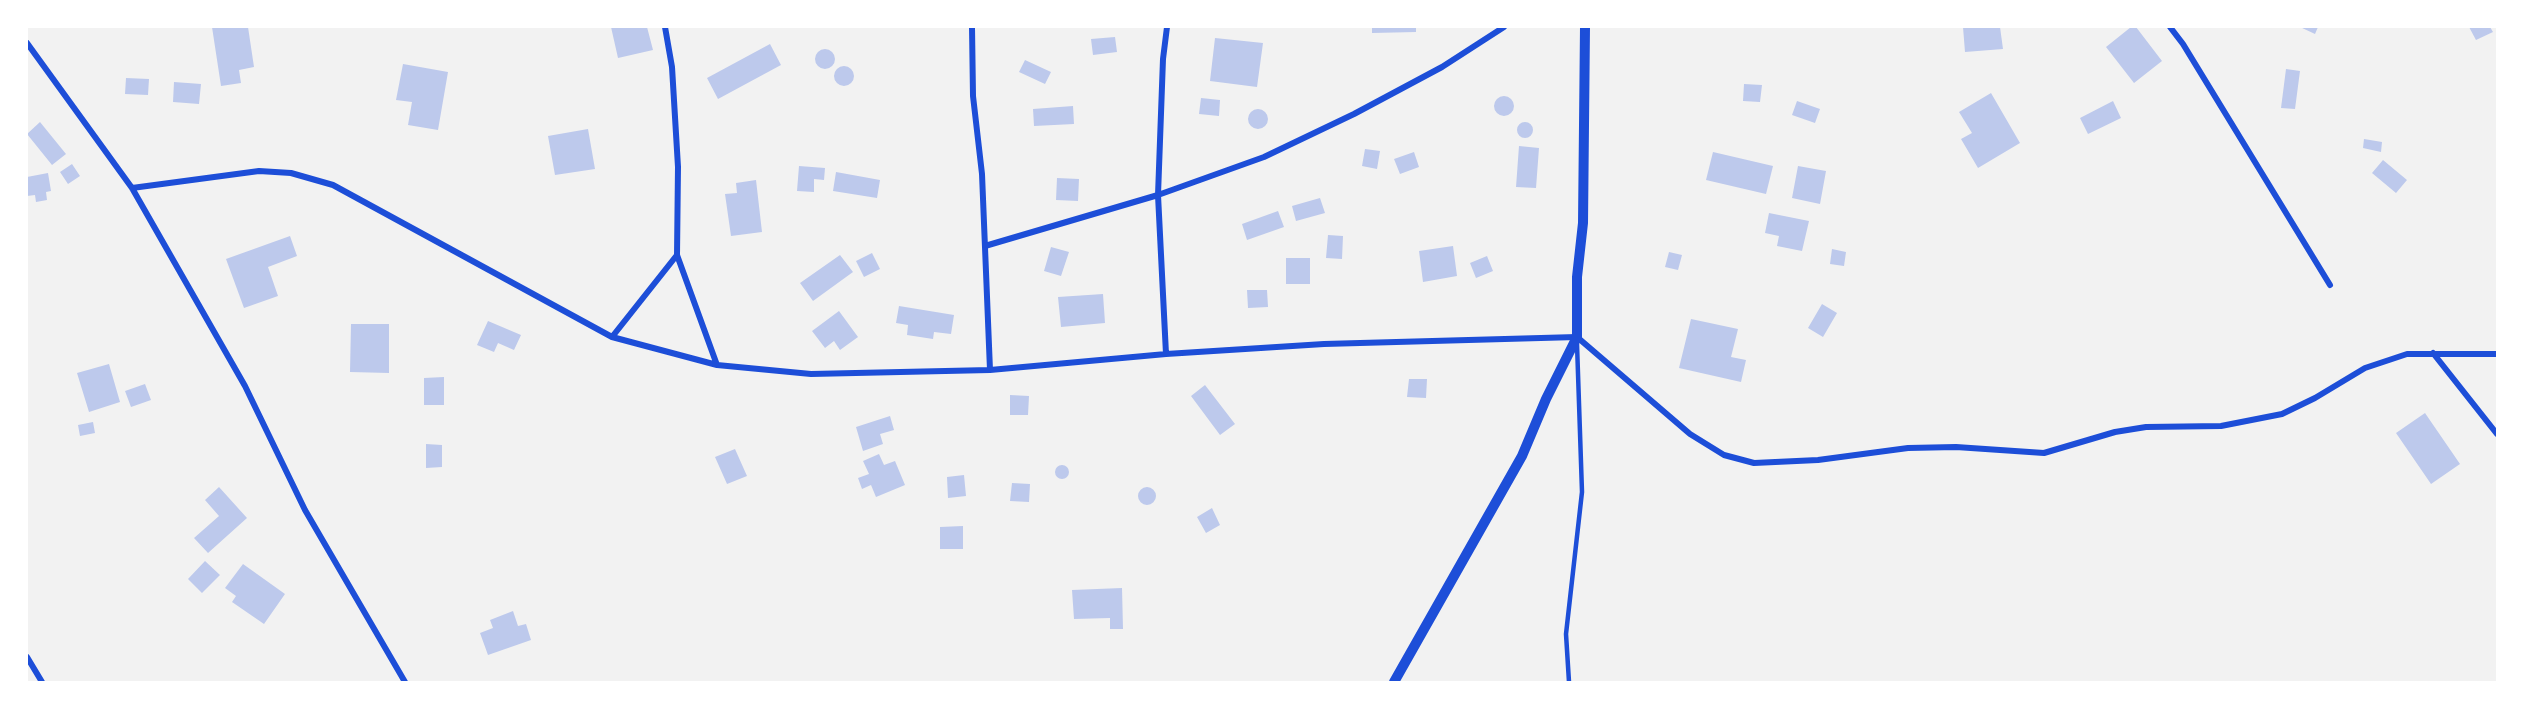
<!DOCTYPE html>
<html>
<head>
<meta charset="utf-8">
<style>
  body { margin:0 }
  #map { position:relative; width:2524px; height:709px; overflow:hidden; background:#f2f2f2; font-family:"Open Sans",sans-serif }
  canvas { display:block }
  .frame { position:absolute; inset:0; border:28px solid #fff; pointer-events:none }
</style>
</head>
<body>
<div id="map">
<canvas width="2524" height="709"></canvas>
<div class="frame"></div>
</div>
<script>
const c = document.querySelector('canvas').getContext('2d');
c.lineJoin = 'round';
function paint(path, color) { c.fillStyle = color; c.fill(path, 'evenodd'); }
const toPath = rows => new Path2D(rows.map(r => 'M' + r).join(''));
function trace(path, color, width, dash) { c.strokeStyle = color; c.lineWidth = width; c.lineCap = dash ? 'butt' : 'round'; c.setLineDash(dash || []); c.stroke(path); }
const building = toPath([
  [212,27,248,27,254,67,239,70,241,83,221,86],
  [611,27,647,27,653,50,618,58],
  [1372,27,1416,27,1416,32,1372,33],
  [1963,27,2000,27,2003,49,1965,52],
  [2131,27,2136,27,2162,61,2134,83,2106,47],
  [2300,27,2318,27,2315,34],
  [2469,27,2490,27,2493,32,2476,40],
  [1115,37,1117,52,1093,55,1091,39],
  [1215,38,1263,43,1257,87,1210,81],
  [770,44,781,65,718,99,707,78],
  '815 59a10 10 0 1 1 20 0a10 10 0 1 1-20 0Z',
  [1025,60,1051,72,1045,84,1019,72],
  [403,64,448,72,438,130,408,125,412,102,396,100],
  '834 76a10 10 0 1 1 20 0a10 10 0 1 1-20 0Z',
  [2286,69,2300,71,2295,109,2281,108],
  [126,78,149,79,148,95,125,94],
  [174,82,201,84,199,104,173,102],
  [1744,84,1762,85,1760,102,1743,101],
  [1991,93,2020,143,1978,168,1961,139,1972,133,1959,112],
  '1494 106a10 10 0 1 1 20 0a10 10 0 1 1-20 0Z',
  [1201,98,1220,100,1219,116,1199,114],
  [1797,101,1820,109,1815,123,1792,115],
  [2113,101,2121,118,2088,134,2080,118],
  [1073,106,1074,124,1034,126,1033,109],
  '1248 119a10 10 0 1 1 20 0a10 10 0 1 1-20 0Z',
  [40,122,66,154,52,165,27,134],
  '1517 130a8 8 0 1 1 16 0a8 8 0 1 1-16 0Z',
  [588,129,595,169,555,175,548,136],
  [2364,139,2382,142,2381,152,2363,148],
  [1519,146,1539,148,1536,188,1516,187],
  [1365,149,1380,151,1377,169,1362,166],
  [1414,152,1419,167,1400,174,1394,159],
  [1713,152,1773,166,1766,194,1706,180],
  [2383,160,2407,180,2396,193,2372,173],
  [72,164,80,176,68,184,60,172],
  [799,166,825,168,824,180,814,179,814,192,797,191],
  [1798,166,1826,171,1820,204,1792,198],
  [836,172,880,180,877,198,833,191],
  [48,173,51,191,46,192,47,200,36,202,35,195,27,196,27,177],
  [1057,178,1079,179,1078,201,1056,200],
  [756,180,762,232,731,236,725,194,737,193,736,183],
  [1320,198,1325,213,1296,221,1292,206],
  [1278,211,1284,227,1247,240,1242,224],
  [1769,213,1809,221,1802,251,1777,246,1779,236,1765,233],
  [1328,235,1343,236,1342,259,1326,258],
  [290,236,297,256,268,267,278,296,244,308,226,259],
  [1453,246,1457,276,1423,282,1419,251],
  [1051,247,1069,252,1061,276,1044,271],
  [1832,249,1846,252,1844,266,1830,264],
  [1669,252,1682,255,1678,270,1665,267],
  [872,253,880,269,864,277,856,261],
  [840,255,853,272,813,301,800,283],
  [1487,256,1493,271,1476,278,1470,263],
  [1286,258,1310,258,1310,284,1286,284],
  [1247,290,1267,290,1268,307,1248,308],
  [1103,294,1105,323,1061,327,1058,297],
  [1822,304,1837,313,1823,337,1808,328],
  [899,306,954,315,951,334,934,332,933,339,907,335,908,325,896,323],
  [839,311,858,337,840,350,834,341,825,348,812,331],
  [1691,319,1738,329,1731,357,1746,360,1741,382,1679,368],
  [488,321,521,335,514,350,498,343,494,352,477,345],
  [351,324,389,324,389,373,350,372],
  [109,364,120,402,89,412,77,373],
  [444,377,444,405,424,405,424,378],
  [1409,379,1427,379,1426,398,1407,397],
  [145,384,151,400,131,407,125,391],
  [1205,385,1235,424,1220,435,1191,396],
  [1010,395,1029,396,1028,415,1010,415],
  [2425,413,2460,464,2431,484,2396,433],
  [890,416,894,430,880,434,883,444,863,451,856,427],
  [93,422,95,433,80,436,78,425],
  [426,444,442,445,442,467,426,468],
  [735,449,747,476,727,484,715,457],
  [879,454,884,465,895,461,905,485,876,497,871,485,862,489,858,478,869,474,863,461],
  '1055 472a7 7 0 1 1 14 0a7 7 0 1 1-14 0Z',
  [964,475,966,496,948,498,947,477],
  [1012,483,1030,484,1029,502,1010,501],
  [219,487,247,518,208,553,194,538,219,516,205,500],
  '1138 496a9 9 0 1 1 18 0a9 9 0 1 1-18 0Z',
  [1212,508,1220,525,1206,533,1197,517],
  [963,526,963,549,940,549,940,527],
  [205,561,220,575,202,593,188,579],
  [243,564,285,594,264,624,232,602,236,596,225,588],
  [1122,588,1123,629,1110,629,1110,618,1074,619,1072,590],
  [513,611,518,626,526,624,531,640,488,655,480,633,493,628,490,620]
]);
const service = toPath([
  [1569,682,1566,634,1582,492,1577,344]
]);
const minor = toPath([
  [665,27,672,67,678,167,677,255,717,365],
  [972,27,973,96,982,174,990,370],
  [2170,27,2183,44,2330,285],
  [27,43,132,188,245,386,305,510,405,682],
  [132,188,259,171,291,173,333,185,612,337,717,365,811,374,990,370,1166,354,1324,344,1577,337,1690,434,1724,455,1754,463,1818,460,1908,448,1956,447,2044,453,2115,432,2146,427,2221,426,2282,414,2315,398,2365,368,2407,354,2497,354],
  [985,246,1158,195,1264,157,1354,114,1442,67,1504,27],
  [612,337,677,255],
  [2433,353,2497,434],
  [1166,354,1158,195,1163,59,1167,27],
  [27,657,42,682]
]);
const tertiary = toPath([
  [1394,682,1522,456,1546,399,1577,337,1577,277,1583,223,1585,27]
]);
paint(building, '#bdc9ec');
trace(service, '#1d4ed8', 4.5);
trace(minor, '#1d4ed8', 6);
trace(tertiary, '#1d4ed8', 10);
</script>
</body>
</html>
